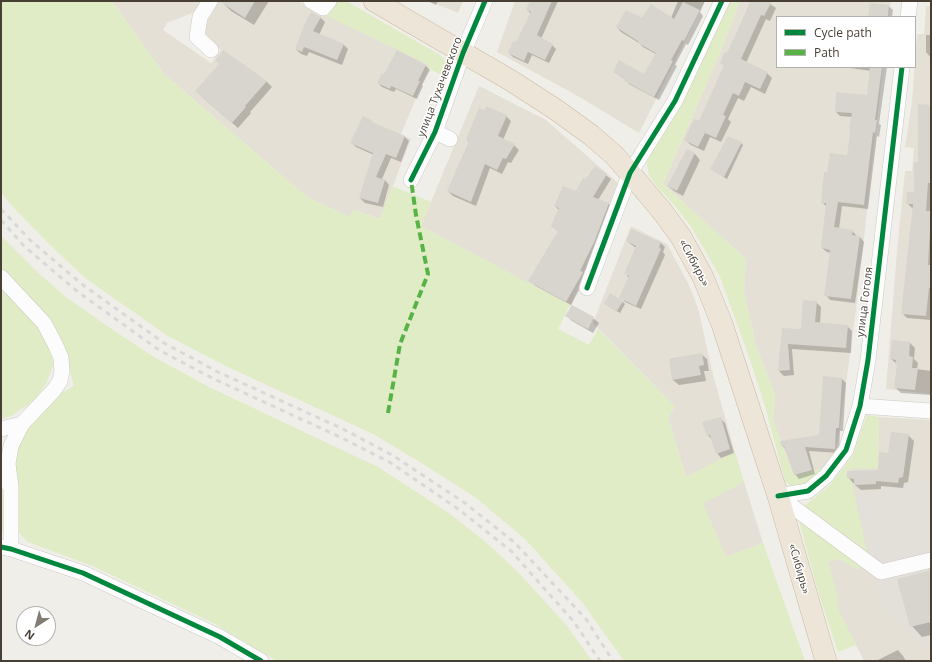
<!DOCTYPE html>
<html>
<head>
<meta charset="utf-8">
<style>
  body { margin:0 }
  #map { position:relative; width:932px; height:662px; overflow:hidden; background:#f0eee8; font-family:"Open Sans",sans-serif }
  canvas { display:block }
  .frame { position:absolute; inset:0; border:2px solid #473f34; pointer-events:none }
  .legend { position:absolute; left:776px; top:16px; width:140px; height:52px; box-sizing:border-box; background:#fff; border:1px solid #b5b2ae; margin:0; padding:5px 7px; list-style:none; font-size:12px; color:#473f34 }
  .legend li { display:flex; align-items:center; gap:8px; height:20px }
  .legend b { width:20px; border:1px solid #b5b2ae }
  .north { position:absolute; left:16px; top:606px; width:40px; height:40px; box-sizing:border-box; background:#fff; border:1px solid #b5b2ae; border-radius:50%; rotate:216deg; font-size:11px; font-weight:700; line-height:16px; text-align:center; color:#473f34 }
  .north::after { content:''; display:block; margin:auto; width:14px; height:18px; background:#827c73; clip-path:polygon(50% 0,100% 100%,50% 72%,0 100%) }
</style>
</head>
<body>
<div id="map">
<canvas width="932" height="662"></canvas>
<div class="frame"></div>
<ul class="legend">
<li><b style="height:5px;background:#00873e"></b>Cycle path</li>
<li><b style="height:5px;background:#57b346"></b>Path</li>
</ul>
<div class="north">N</div>
</div>
<script>
const c = document.querySelector('canvas').getContext('2d');
c.lineJoin = 'round';
function paint(path, color) { c.fillStyle = color; c.fill(path, 'evenodd'); }
const toPath = rows => new Path2D(rows.map(r => 'M' + r).join(''));
function trace(path, color, width, dash) { c.strokeStyle = color; c.lineWidth = width; c.lineCap = dash ? 'butt' : 'round'; c.setLineDash(dash || []); c.stroke(path); }
function drawText(font, color, halo, rows, align = 'center') {
  c.font = font + ' "Open Sans",sans-serif'; c.lineWidth = 3; c.setLineDash([]); c.textBaseline = 'middle'; c.strokeStyle = halo; c.fillStyle = color; for (const [text, x, y, turn = 0] of rows) {
    c.save(); c.translate(x, y); c.rotate((+turn || 0) * Math.PI / 180); c.textAlign = isNaN(turn) ? turn : align; if (halo) c.strokeText(text, 0, 0); c.fillText(text, 0, 0); c.restore();
  }
}
const residential = toPath([
  [112,1,201,1,195,12,167,23,163,30,211,63,221,50,207,40,203,29,219,1,297,1,430,65,401,134,411,139,380,219,354,210,350,217,307,197,164,74],
  [429,1,463,1,458,13],
  [515,1,705,1,639,133,576,95,497,52],
  [740,1,891,1,889,17,777,17,777,67,883,67,856,310,840,428,836,448,829,462,820,469,794,476,773,421,775,395,756,346,744,292,746,259,663,184,721,50],
  [926,6,931,6,931,394,886,389,897,251,905,171,912,171,914,148,905,147,912,102,917,34,924,34],
  [479,86,546,120,618,183,571,306,421,226],
  [631,226,667,244,688,283,698,308,713,375,735,452,686,477,668,417,675,407,593,323],
  [879,417,931,420,931,661,864,661,836,606,828,562,837,558,857,569,854,496,849,468,878,468],
  [744,482,763,543,726,557,702,503]
]);
const industrial = toPath([
  [931,477,931,653,881,607,854,496]
]);
const green = toPath([
  [1,1,112,1,164,74,307,197,350,217,353,210,380,219,392,186,431,202,421,226,570,305,558,329,589,345,598,329,675,407,668,417,686,477,735,452,744,482,703,503,726,557,763,543,805,661,624,661,582,602,525,539,475,497,415,459,373,434,226,366,168,336,85,278,49,244,11,205,1,192],
  [336,1,346,1,440,55,445,60,446,64,442,75,428,68,429,65,327,16],
  [730,1,740,1,721,50,663,184,746,259,744,292,756,346,775,395,773,421,794,476,820,469,829,462,806,483,794,487,789,485,785,481,765,406,749,357,720,277,702,245,689,224,676,207,655,184,649,175,647,164,650,154,660,135,679,110],
  [1,236,37,272,66,297,107,326,154,357,209,387,378,467,450,514,488,544,516,570,567,626,592,661,277,661,215,624,95,567,28,542,21,535,16,526,13,462,23,431,60,394,74,386,67,359,1,270],
  [1,282,21,303,52,348,53,366,46,384,34,401,11,416,1,419],
  [867,415,879,417,878,468,849,469,870,565,857,569,837,558,828,562,839,601,837,606,856,645,838,652,817,588,798,517,803,507,831,484,852,457],
  [1,485,5,491,4,530,1,534]
]);
const shadow = toPath([
  [224,1,269,1,254,25,231,11,223,3],
  [427,1,438,1,436,5],
  [531,1,558,1,541,39,552,45,556,49,549,63,532,55,528,64,513,57,509,53,517,43,531,14,527,10],
  [678,1,705,1,700,12,703,16,688,45,686,44,675,65,677,66,659,100,629,84,625,79,614,72,645,75,656,54,643,47,639,43,621,32,617,27,643,20,671,18],
  [751,1,766,1,776,8,770,21,766,19,746,63,767,73,772,78,765,94,751,87,744,101,738,98,728,119,731,122,721,142,710,137,704,151,691,145,685,140,699,122,725,66,722,63,728,55],
  [888,6,893,10,892,17,869,17],
  [320,17,325,22,319,35,343,44,348,49,342,65,309,52,307,56,301,54,296,49],
  [926,35,931,35,931,58,926,52],
  [397,52,426,66,430,70,422,85,423,86,417,99,396,89,394,92,382,87,378,83,385,75],
  [849,67,887,67,879,124,881,125,879,137,877,136,868,209,842,206,839,229,852,231,856,235,856,237,860,237,864,242,855,303,830,300,826,295,831,253,827,252,822,248,827,207,822,202,848,156,852,117,840,116,836,112,868,97,871,71,850,68],
  [266,81,272,87,250,112,251,113,238,128,202,97],
  [931,99,931,320,907,318,902,313,914,208,912,208,907,203,914,193],
  [506,116,511,121,503,140,514,145,519,150,511,163,508,162,502,174,490,168,476,206,453,196,448,191,469,142,467,139],
  [372,122,375,125,405,137,409,141,401,162,391,158,382,179,385,180,389,185,383,207,365,203,360,198,374,155,356,147,351,142],
  [741,143,743,145,727,179,711,169],
  [688,150,695,154,700,160,683,196,674,191,668,186],
  [595,167,611,179,598,200,609,204,613,208,586,277,571,305,536,286,531,282,559,232,552,226,559,210,555,206,576,192,586,180],
  [627,241,661,243,665,247,663,252,665,255,641,309,625,302,621,297,629,278,625,273,636,248,632,245],
  [622,301,625,304,620,313,608,306],
  [816,302,821,307,820,324,847,326,852,331,851,353,792,349,794,375,784,376,779,371,783,329,802,330],
  [567,316,593,318,599,323,593,333,572,321],
  [893,341,910,343,915,348,914,359,918,363,917,369,931,371,931,395,901,393,896,388,898,365,891,359],
  [701,354,707,359,709,371,704,371,706,381,679,385,673,380,670,359],
  [824,378,842,379,846,383,843,431,840,431,839,453,809,451,815,474,799,479,795,474,786,450,782,445,820,436],
  [720,418,725,423,734,453,721,458,717,453,712,440,708,435],
  [908,435,914,441,908,482,904,483,903,488,881,486,881,489,861,490,855,485,855,483,853,483,848,477,879,471,889,454],
  [931,571,931,635,922,637,911,625],
  [898,650,903,656,906,661,876,661]
]);
const building = toPath([
  [219,1,255,1,245,18],
  [530,1,552,1,537,35,553,44,545,60,528,52,524,61,508,53,513,41,516,42,531,12,526,10],
  [751,1,772,1,764,16,761,15,741,59,768,72,760,89,745,82,739,96,733,93,723,115,726,116,716,138,705,133,698,147,684,140,694,119,699,121,724,65,720,63,725,52,727,53],
  [683,2,700,10,684,41,682,40,671,60,673,61,654,97,623,80,624,78,613,72,619,60,644,74,656,53,638,43,639,42,616,27,626,10,642,18,651,4,674,19],
  [870,3,889,5,888,17,868,17],
  [311,12,321,17,313,31,344,44,337,60,304,47,302,52,295,49,305,23],
  [223,50,267,81,245,106,246,107,232,123,195,91,219,64,215,61],
  [397,50,426,65,418,81,420,81,413,96,391,86,390,89,377,83,382,73,384,74],
  [870,67,882,67,875,120,877,120,875,133,873,132,864,205,838,202,834,227,853,230,852,235,860,236,851,299,824,296,830,250,821,248,826,203,821,203,824,172,827,172,830,153,847,155,851,128,849,127,852,113,835,112,836,92,867,95],
  [918,104,931,105,931,183,928,183,926,211,931,211,928,265,931,265,931,288,929,288,926,316,901,314,913,204,906,204,907,192,914,192,914,162,918,162],
  [486,106,507,115,498,136,515,144,506,159,503,158,497,170,485,164,471,202,447,191,469,141,466,139,479,108,484,110],
  [363,116,373,121,372,122,405,136,396,158,386,154,376,177,385,180,378,203,359,198,373,153,350,143],
  [728,136,742,142,724,177,710,169],
  [687,149,695,153,677,191,667,186],
  [595,166,607,174,593,197,609,203,595,240,580,271,583,272,566,302,528,281,558,231,551,226,559,208,554,206,563,186,576,191,583,178,586,179],
  [631,229,661,242,659,247,661,249,636,306,619,298,629,276,624,274,636,246,626,241],
  [610,293,623,301,617,311,604,304],
  [803,300,817,301,815,322,848,325,846,348,788,344,790,370,778,371,782,328,801,329],
  [572,305,594,317,588,329,565,316],
  [892,340,910,342,909,356,913,357,912,368,918,368,915,390,894,388,897,364,895,364,896,360,890,359],
  [702,353,704,365,699,366,701,375,672,380,669,359],
  [823,376,842,378,839,428,836,428,835,449,805,447,812,470,794,475,784,446,781,446,780,441,819,435],
  [721,417,730,449,716,454,710,435,707,436,702,422],
  [891,432,909,434,903,477,899,478,898,483,876,481,876,484,854,485,854,479,847,478,847,471,878,470,879,452,888,453],
  [931,570,931,622,910,627,897,579]
]);
const minor = toPath([
  [210,1,200,17,197,37,211,50],
  [311,1,323,8,329,1],
  [908,17,910,1],
  [435,132,450,139],
  [411,180,435,132,463,53,485,1],
  [1,277,44,323,56,346,61,358,62,371,60,381,54,390,22,424],
  [587,288,630,173,675,101,722,1],
  [860,406,931,411],
  [1,429,22,424,11,446,8,464,11,487],
  [5,480,11,487,11,549],
  [778,496,808,491,826,476,846,450,860,406,868,360,902,67],
  [778,496,881,572,931,560],
  [1,547,11,549,83,573,220,637,261,661]
]);
const highway = toPath([
  [374,1,510,80,555,109,591,135,614,155,630,173,662,211,681,237,703,277,722,324,778,496,826,661]
]);
const rail = toPath([
  [1,209,30,240,83,285,164,343,218,372,343,429,392,455,465,503,515,543,586,619,613,661],
  [1,220,24,246,78,292,159,350,212,378,340,437,391,463,461,511,512,552,574,622,600,661]
]);
const quiet = toPath([
  [388,413,400,344,428,274,416,215,411,180]
]);
const cycleway = toPath([
  [411,180,435,132,463,53,485,1],
  [587,288,630,173,675,101,722,1],
  [778,496,808,491,826,476,846,450,860,406,868,360,902,67],
  [1,547,11,549,83,573,220,637,261,661]
]);
const streetNames = [
  ["улица Тухачевского",440,87,-69],
  ["«Сибирь»",694,263,62],
  ["улица Гоголя",865,302,-83],
  ["«Сибирь»",799,569,74]
];
paint(residential, '#e5e0d5');
paint(industrial, '#e3dfd9');
paint(green, '#dfecc6');
paint(shadow, '#0003');
paint(building, '#d8d5cf');
trace(minor, '#cdcac4', 16);
trace(highway, '#cabaa2', 22);
trace(minor, '#fdfcfc', 15);
trace(highway, '#ece5d8', 21);
trace(rail, '#d9d9d8', 3, [5, 5]);
trace(quiet, '#57b346', 4, [8, 4]);
trace(cycleway, '#00873e', 5);
drawText('11px', '#473f34', '#fff', streetNames);
</script>
</body>
</html>
